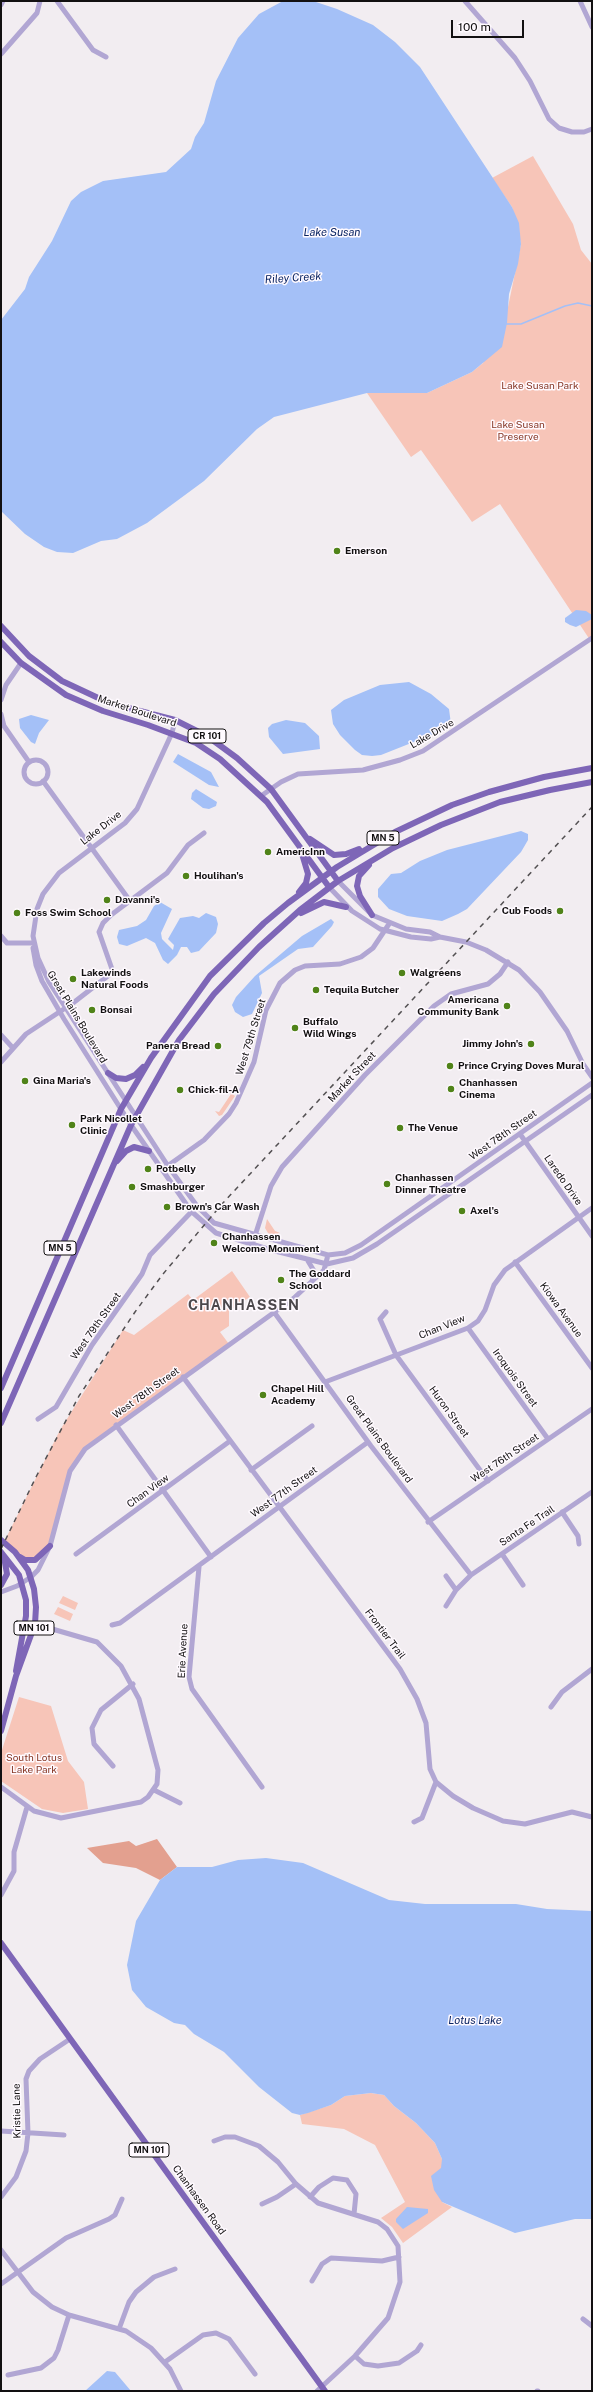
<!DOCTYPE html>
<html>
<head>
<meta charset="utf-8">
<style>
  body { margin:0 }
  #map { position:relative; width:593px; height:2392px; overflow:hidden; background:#f2edf1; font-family:"Public Sans",sans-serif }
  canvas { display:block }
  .frame { position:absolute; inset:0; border:2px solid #121011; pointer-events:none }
  .scale { position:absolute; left:451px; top:20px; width:73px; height:18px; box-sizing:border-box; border:2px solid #121011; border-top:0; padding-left:5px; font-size:12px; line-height:14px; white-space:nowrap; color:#121011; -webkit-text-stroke:3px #fffaff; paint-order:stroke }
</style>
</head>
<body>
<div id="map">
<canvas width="593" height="2392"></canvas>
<div class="frame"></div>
<div class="scale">100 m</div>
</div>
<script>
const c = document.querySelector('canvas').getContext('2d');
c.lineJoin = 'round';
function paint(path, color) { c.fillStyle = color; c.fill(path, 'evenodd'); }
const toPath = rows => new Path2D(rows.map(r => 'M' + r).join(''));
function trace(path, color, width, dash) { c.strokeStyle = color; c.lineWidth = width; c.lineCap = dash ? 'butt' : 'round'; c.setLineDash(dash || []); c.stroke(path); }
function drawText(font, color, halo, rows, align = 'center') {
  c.font = font + ' "Public Sans",sans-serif'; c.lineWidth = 3; c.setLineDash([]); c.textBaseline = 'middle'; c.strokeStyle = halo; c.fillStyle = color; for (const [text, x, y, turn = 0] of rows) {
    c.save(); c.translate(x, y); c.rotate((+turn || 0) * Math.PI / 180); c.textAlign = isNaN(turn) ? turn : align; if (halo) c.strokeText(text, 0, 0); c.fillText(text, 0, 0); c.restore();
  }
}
const green = toPath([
  [533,156,573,224,581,250,592,264,592,638,590,640,500,504,472,522,421,450,411,457,367,393,427,393,472,372,483,363,508,307,521,244,512,207,492,178],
  [229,1091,235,1096,222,1115,219,1116,215,1111,219,1112,231,1094],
  [267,1219,275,1231,280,1233,274,1235,268,1233,265,1228],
  [232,1271,250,1297,229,1311,229,1326,220,1332,229,1344,85,1449,70,1471,50,1546,39,1558,20,1557,4,1542,60,1430,123,1330,134,1335,188,1294,193,1300],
  [63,1596,78,1603,75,1610,59,1603],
  [58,1607,73,1614,70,1621,54,1614],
  [19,1697,51,1706,68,1761,84,1782,88,1809,63,1813,42,1809,1,1781,1,1753],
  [371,2093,384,2095,394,2106,416,2123,435,2143,442,2159,442,2202,452,2207,403,2243,392,2227,381,2218,405,2202,375,2145,344,2129,302,2124,300,2115,331,2105,345,2096]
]);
const forest = toPath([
  [157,1839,177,1867,160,1880,136,1868,103,1863,87,1848,129,1841,136,1846]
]);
const water = toPath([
  [283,1,313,1,337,9,373,25,395,42,420,67,512,207,519,223,521,244,518,264,509,294,507,323,502,347,472,372,427,393,367,393,274,417,257,429,204,481,147,523,117,539,101,541,73,553,57,552,44,547,25,534,1,511,1,320,25,289,29,277,52,241,71,201,81,192,103,181,166,172,191,149,195,137,204,123,216,81,238,38,259,14],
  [576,610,586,611,592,615,592,619,576,627,570,625,565,622,565,618],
  [409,682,431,694,449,709,451,724,444,730,381,755,372,756,362,755,355,750,340,735,333,724,331,710,344,700,380,685],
  [31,715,49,720,39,733,35,744,31,742,20,728,19,719],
  [286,720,305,723,319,736,320,749,283,754,269,737,268,728,272,724],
  [178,754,211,772,219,787,209,785,173,762],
  [196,789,217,802,216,806,209,809,203,808,191,799,192,793],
  [521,831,528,834,528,840,521,852,467,909,458,914,442,921,407,916,389,909,378,897,378,889,391,874,401,873,420,861,447,850],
  [160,902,172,909,161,933,162,939,173,950,174,945,168,939,180,918,193,916,199,918,206,913,216,917,218,924,216,933,199,951,191,953,187,947,181,947,177,955,168,964,163,960,155,943,146,938,127,946,119,944,117,937,119,930,137,926,146,920,154,906],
  [331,919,334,922,332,926,313,947,298,949,259,976,262,993,252,1014,243,1017,235,1012,232,1005,236,997,255,976,302,936],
  [266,1858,303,1863,389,1900,425,1904,516,1904,547,1909,592,1911,592,2219,575,2219,515,2233,442,2202,434,2190,431,2176,441,2168,442,2159,435,2143,416,2123,394,2106,384,2095,371,2093,345,2096,331,2105,308,2113,300,2115,292,2113,259,2087,224,2052,194,2034,185,2025,174,2023,146,2007,132,1990,127,1965,136,1921,160,1880,177,1867,212,1867,238,1860],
  [407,2207,428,2209,428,2213,403,2229,396,2222,396,2219],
  [107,2371,115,2372,131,2391,85,2391]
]);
const stream = toPath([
  [505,324,521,324,565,306,578,303,592,306]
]);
const minor = toPath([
  [57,1,93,50,106,57],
  [465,1,515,58,530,81,549,119,559,128,572,132,584,132,592,129],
  [580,1,592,27],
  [1,5,3,1],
  [1,54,37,13,40,1],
  [1,700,6,685,21,663],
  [1,714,4,726,29,762],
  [175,720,172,733,137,809,125,823,59,873,43,894,37,909,33,936,38,958,49,982,168,1166,197,1206,214,1223,328,1255,345,1253,361,1245,592,1083],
  '24 772a12 12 0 1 1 24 0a12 12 0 1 1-24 0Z',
  [43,781,130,901],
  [261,796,281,782,298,774,363,770,400,760,423,751,592,638],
  [338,881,372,915,406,929,430,932,440,937,466,942,486,950,519,970,540,992,567,1031,583,1064,592,1077],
  [329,887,352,911,380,929,411,937,431,939,440,937],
  [1,936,7,943,34,943],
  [33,948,36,965,42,981,64,1019,131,1125,191,1211,216,1233,271,1250,327,1264,353,1258,377,1244,592,1095],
  [1,1035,12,1047],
  [1,1062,26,1034,73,1003,113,972,99,932,103,923,111,915,167,873,188,845,204,833],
  [520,1134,592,1236],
  [166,1167,204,1140,229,1114,236,1103,254,1062,266,1010,280,983,295,970,305,966,340,964,361,957,373,948,389,924],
  [252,1245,271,1186,282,1167,365,1075,434,1006,451,994,488,984,500,974,508,962],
  [308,1261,314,1271,312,1282],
  [515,1262,592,1368],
  [274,1312,371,1446,471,1575],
  [386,1312,380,1319,396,1355,488,1481],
  [468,1328,548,1439],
  [183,1377,400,1669,417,1699,426,1723,430,1769,436,1782,453,1796,473,1808,503,1821,525,1824,572,1812,592,1817],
  [325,1382,468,1328,478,1321,485,1310,494,1285,505,1270,592,1208],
  [38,1419,56,1407,92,1345,142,1274,150,1255,197,1206],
  [116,1425,211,1557],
  [251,1470,312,1426],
  [562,1512,578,1536,579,1544],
  [428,1522,592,1409],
  [76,1554,230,1441],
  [502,1554,523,1585],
  [199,1567,189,1677,192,1689,262,1787],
  [446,1576,456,1590],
  [1,1592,17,1586,31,1577,38,1570,50,1546,70,1471,85,1449,294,1298,324,1270,328,1255],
  [446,1606,456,1590,471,1575,592,1492],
  [112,1625,120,1623,368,1442],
  [551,1707,562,1692,592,1669],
  [113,1766,94,1744,92,1728,101,1710,133,1684],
  [1,1787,34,1811,61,1818,141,1802,148,1797,157,1784,158,1770,139,1699,121,1666,97,1642,35,1624],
  [154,1790,180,1803],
  [414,1822,422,1818,436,1782],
  [1,1895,14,1871,14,1852,27,1807],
  [1,2131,64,2135],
  [214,2141,225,2137,235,2137,259,2146,278,2162,296,2184,318,2203,378,2222,387,2229,398,2246,400,2282,388,2318,355,2356,317,2391],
  [1,2197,16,2177,26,2151,28,2133,26,2079,29,2071,40,2059,70,2039],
  [310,2197,319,2187,333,2178,347,2180,356,2194,354,2214],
  [262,2204,277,2197,296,2184],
  [1,2250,33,2292,52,2307,69,2315,126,2331,151,2348,170,2369,181,2391],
  [312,2281,322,2264,331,2258,382,2261,399,2257],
  [1,2284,66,2238,109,2219,115,2215,122,2199],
  [583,2319,592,2326],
  [119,2329,129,2302,136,2292,154,2277,175,2269],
  [355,2356,364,2364,378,2366,399,2363,417,2351,421,2345],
  [165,2362,203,2335,216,2333,229,2339,255,2374],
  [8,2375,41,2368,54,2358,58,2350,69,2315],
  [537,2391,538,2391]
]);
const major = toPath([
  [1,626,29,656,62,681,109,703,175,720,207,736,237,758,271,789,338,881],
  [1,642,21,663,66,695,103,711,148,725,196,743,220,759,267,802,329,887],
  [310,839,334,855,346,854,359,849],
  [369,865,359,876,357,886,360,896,372,915],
  [299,892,306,883,308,874,302,854],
  [301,913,324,902,346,907],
  [108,1073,116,1078,126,1079,135,1075,143,1067],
  [117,1161,126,1151,134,1147,149,1151],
  [1,1388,121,1109,151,1058,210,976,264,923,288,903,337,867,395,832,452,805,489,792,544,777,592,768],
  [1,1423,131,1125,179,1040,214,994,259,947,300,910,338,881,393,848,441,825,500,802,550,790,592,782],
  [1,1540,15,1552,28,1570,34,1589,36,1607,35,1624,16,1676,1,1731],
  [1,1552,19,1575,26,1600,26,1616,16,1671],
  [20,1557,25,1560,35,1560,50,1546],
  [1,1585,7,1574,4,1557],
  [1,1943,325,2391]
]);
const rail = toPath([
  [1,1549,36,1477,79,1396,135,1312,163,1274,222,1204,592,807]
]);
const markers = [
  [337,551,4,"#508319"],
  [268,852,4,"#508319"],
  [186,876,4,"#508319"],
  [107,900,4,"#508319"],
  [560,911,4,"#508319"],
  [17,913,4,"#508319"],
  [402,973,4,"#508319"],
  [73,979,4,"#508319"],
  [316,990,4,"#508319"],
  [507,1006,4,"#508319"],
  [92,1010,4,"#508319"],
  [295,1028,4,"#508319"],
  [531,1044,4,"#508319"],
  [218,1046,4,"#508319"],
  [450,1066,4,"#508319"],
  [25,1081,4,"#508319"],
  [451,1089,4,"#508319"],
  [180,1090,4,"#508319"],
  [72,1125,4,"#508319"],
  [400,1128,4,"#508319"],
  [148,1169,4,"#508319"],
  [387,1184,4,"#508319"],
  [132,1187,4,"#508319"],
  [167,1207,4,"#508319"],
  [462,1211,4,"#508319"],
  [214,1243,4,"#508319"],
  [281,1280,4,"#508319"],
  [263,1395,4,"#508319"]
];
const shields = [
  [207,736,38],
  [383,838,32],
  [60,1248,32],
  [34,1628,40],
  [149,2150,40]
];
const shieldNames = [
  ["CR 101",207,736],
  ["MN 5",383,838],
  ["MN 5",60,1248],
  ["MN 101",34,1628],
  ["MN 101",149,2150]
];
const parkNames = [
  ["Lake Susan Park",540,386],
  ["Lake Susan",518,425],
  ["Preserve",518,437],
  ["South Lotus",34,1758],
  ["Lake Park",34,1770]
];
const poiNames = [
  ["Emerson",345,551],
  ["AmericInn",276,852],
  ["Houlihan's",194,876],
  ["Davanni's",115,900],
  ["Cub Foods",552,911,"right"],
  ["Foss Swim School",25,913],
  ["Lakewinds",81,973],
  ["Natural Foods",81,985],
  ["Walgreens",410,973],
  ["Tequila Butcher",324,990],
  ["Americana",499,1000,"right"],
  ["Community Bank",499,1012,"right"],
  ["Bonsai",100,1010],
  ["Buffalo",303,1022],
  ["Wild Wings",303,1034],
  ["Jimmy John's",523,1044,"right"],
  ["Panera Bread",210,1046,"right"],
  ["Prince Crying Doves Mural",458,1066],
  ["Gina Maria's",33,1081],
  ["Chanhassen",459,1083],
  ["Cinema",459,1095],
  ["Chick-fil-A",188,1090],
  ["Park Nicollet",80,1119],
  ["Clinic",80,1131],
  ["The Venue",408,1128],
  ["Potbelly",156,1169],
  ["Chanhassen",395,1178],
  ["Dinner Theatre",395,1190],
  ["Smashburger",140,1187],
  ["Brown's Car Wash",175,1207],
  ["Axel's",470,1211],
  ["Chanhassen",222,1237],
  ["Welcome Monument",222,1249],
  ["The Goddard",289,1274],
  ["School",289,1286],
  ["Chapel Hill",271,1389],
  ["Academy",271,1401]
];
const streetNames = [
  ["Market Boulevard",137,711,18],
  ["Lake Drive",432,734,-30],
  ["Lake Drive",101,828,-38],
  ["Great Plains Boulevard",77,1017,59],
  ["West 79th Street",251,1037,-73],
  ["Market Street",352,1077,-47],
  ["West 78th Street",503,1135,-35],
  ["Laredo Drive",563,1180,55],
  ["Kiowa Avenue",561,1310,54],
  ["West 79th Street",96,1326,-55],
  ["Chan View",442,1327,-22],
  ["Iroquois Street",515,1378,54],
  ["West 78th Street",146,1393,-36],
  ["Huron Street",449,1412,54],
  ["Great Plains Boulevard",379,1439,54],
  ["West 76th Street",505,1458,-34],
  ["Chan View",148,1491,-36],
  ["West 77th Street",284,1492,-36],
  ["Santa Fe Trail",527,1526,-34],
  ["Frontier Trail",385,1634,53],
  ["Erie Avenue",183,1651,-87],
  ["Kristie Lane",17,2111,-91],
  ["Chanhassen Road",199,2200,54]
];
const waterNames = [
  ["Lake Susan",332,233],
  ["Riley Creek",293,278,-4],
  ["Lotus Lake",475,2021]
];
const districtNames = [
  ["CHANHASSEN",244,1306]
];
paint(green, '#f7c5b8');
paint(forest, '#e3a08f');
paint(water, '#a4c0f7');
trace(stream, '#a4c0f7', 1.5);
trace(minor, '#b1a6d3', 5);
trace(major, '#7e66b7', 6);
trace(rail, '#535052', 1.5, [5, 5]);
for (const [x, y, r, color] of markers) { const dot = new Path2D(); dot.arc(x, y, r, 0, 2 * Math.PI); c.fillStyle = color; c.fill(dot); trace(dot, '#fffaff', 1.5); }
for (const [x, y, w] of shields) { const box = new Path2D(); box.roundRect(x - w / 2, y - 7, w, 14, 3); c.fillStyle = '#fffaff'; c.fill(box); trace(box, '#121011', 1); }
drawText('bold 9px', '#121011', null, shieldNames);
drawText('10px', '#873725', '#fffaff', parkNames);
drawText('bold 10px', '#121011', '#fffaff', poiNames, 'left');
drawText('10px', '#121011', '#fffaff', streetNames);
drawText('italic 11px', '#0a2462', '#fffaff', waterNames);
c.letterSpacing = '1px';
drawText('bold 14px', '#4b474b', '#fffaff', districtNames);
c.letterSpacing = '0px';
</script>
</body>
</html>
